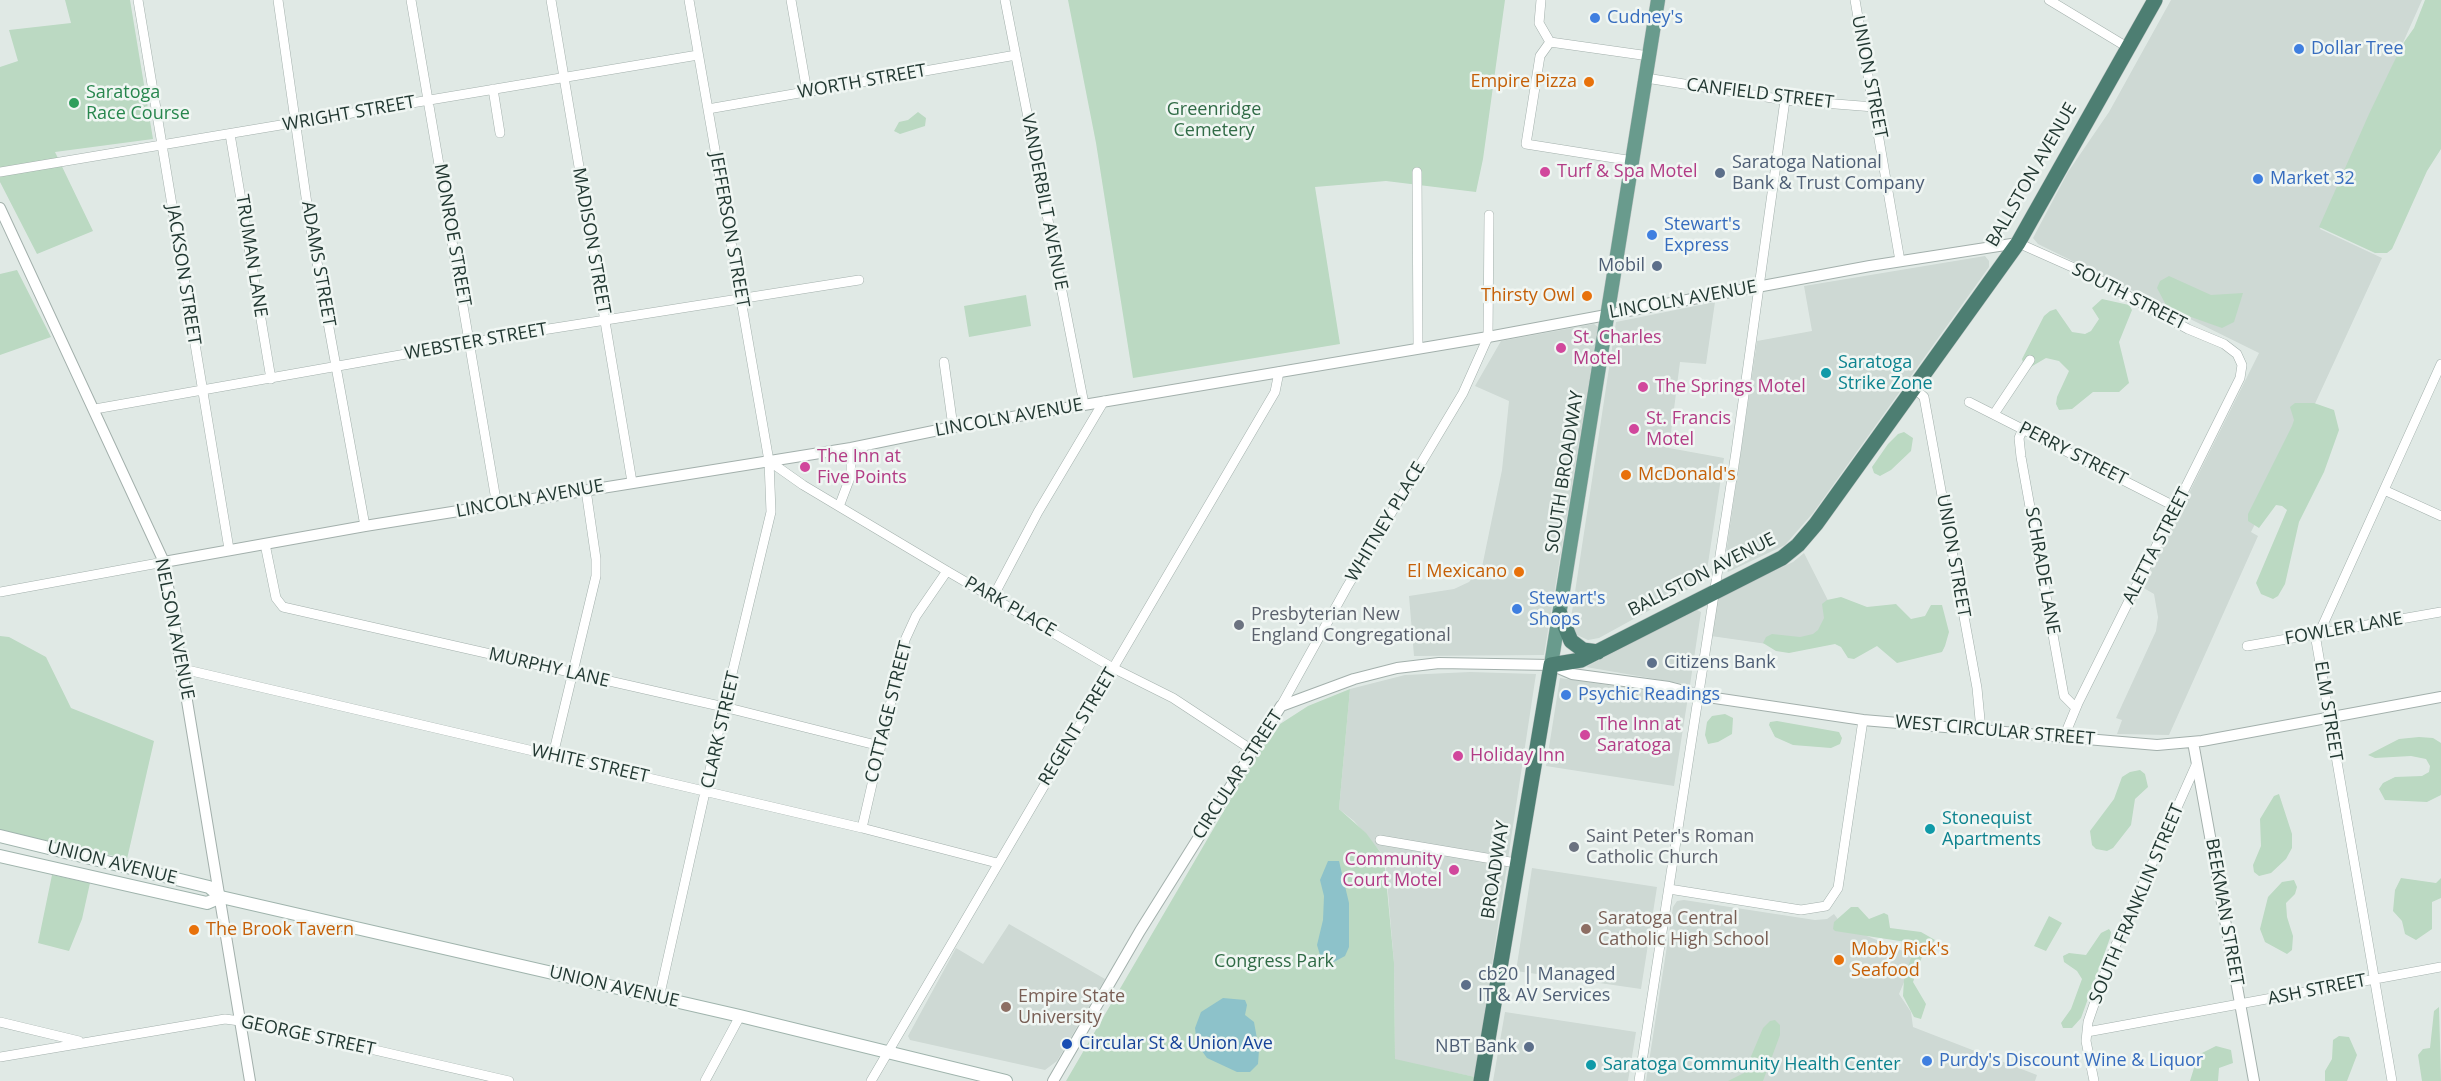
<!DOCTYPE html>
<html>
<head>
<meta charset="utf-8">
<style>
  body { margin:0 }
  canvas { display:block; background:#e0e9e5 }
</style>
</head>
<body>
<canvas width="2441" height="1081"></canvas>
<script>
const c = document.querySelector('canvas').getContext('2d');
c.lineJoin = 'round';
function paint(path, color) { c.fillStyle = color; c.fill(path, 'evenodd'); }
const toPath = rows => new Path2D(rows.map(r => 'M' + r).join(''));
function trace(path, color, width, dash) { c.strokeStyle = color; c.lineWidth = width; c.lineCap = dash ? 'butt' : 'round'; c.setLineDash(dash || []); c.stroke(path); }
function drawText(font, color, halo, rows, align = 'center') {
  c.font = font + ' "Open Sans",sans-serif'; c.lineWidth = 5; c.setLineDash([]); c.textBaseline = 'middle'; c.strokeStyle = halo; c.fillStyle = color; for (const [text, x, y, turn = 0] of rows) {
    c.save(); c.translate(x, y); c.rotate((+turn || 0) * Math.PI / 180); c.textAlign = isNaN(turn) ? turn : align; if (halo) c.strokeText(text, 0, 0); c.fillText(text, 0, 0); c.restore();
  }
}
const built = toPath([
  [2171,0,2422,0,2320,229,2382,258,2313,408,2251,532,2258,536,2169,735,2117,734,2122,720,2116,718,2156,631,2158,617,2154,594,2142,587,2259,353,2038,244,2033,238,2068,172,2109,112],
  [1985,256,1989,261,1989,267,1813,513,1785,545,1728,572,1724,567,1757,341,1812,331,1804,286],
  [1715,302,1706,364,1680,362,1669,448,1724,458,1706,577,1701,582,1599,638,1588,640,1577,635,1570,625,1616,322],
  [1594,324,1598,327,1544,655,1414,656,1409,596,1454,589,1469,582,1482,567,1502,470,1509,401,1475,386,1501,341],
  [1804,553,1845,634,1774,645,1711,636,1717,598,1793,562],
  [1695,609,1701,612,1690,685,1586,667],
  [1470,672,1536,674,1475,1077,1395,1060,1394,963,1385,857,1354,821,1339,809,1350,689,1405,675],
  [1560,678,1688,697,1674,786,1546,766],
  [1532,868,1657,887,1641,989,1516,971],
  [1684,900,1815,920,1827,919,1834,914,1843,926,1915,956,1899,994,1911,1012,1913,1027,2037,1075,2035,1081,1646,1081,1673,907,1677,901],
  [1009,924,1105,979,1057,1061,1045,1070,910,1040,908,1036,956,948,983,964],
  [1505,1012,1636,1032,1628,1081,1493,1081]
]);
const green = toPath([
  [65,0,130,0,153,139,55,152,93,231,37,254,0,182,0,67,18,61,9,30,71,23],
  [1068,0,1505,0,1483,159,1476,192,1386,181,1315,187,1340,344,1133,378,1096,143],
  [2425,0,2441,0,2441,149,2427,171,2392,249,2387,253,2375,253,2319,227,2369,114,2402,45,2414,28],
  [918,112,926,118,925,126,900,134,894,131,899,122,908,120],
  [17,270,51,337,0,355,0,274],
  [2169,276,2211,295,2243,293,2234,322,2222,328,2177,312,2166,305,2157,288,2160,281],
  [1026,295,1031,326,969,337,964,306],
  [2102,299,2129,305,2132,310,2119,342,2129,383,2119,392,2093,392,2072,409,2059,410,2056,404,2057,397,2069,371,2059,361,2046,358,2029,368,2024,366,2022,359,2044,316,2050,311,2056,309,2072,332,2085,334,2091,331,2099,319,2092,308],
  [2295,403,2314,403,2334,410,2339,430,2324,472,2299,522,2285,584,2278,596,2273,599,2261,594,2256,583,2287,510,2282,506,2276,505,2259,528,2248,521,2248,514,2292,426,2294,420,2290,407],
  [1904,432,1913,438,1911,451,1891,470,1880,476,1874,473,1872,467,1888,444,1898,434],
  [1841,597,1867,607,1896,604,1911,619,1925,616,1931,605,1942,605,1949,632,1945,646,1942,652,1897,663,1877,646,1854,659,1848,658,1841,647,1835,644,1789,653,1776,651,1763,643,1766,637,1772,634,1800,637,1813,634,1818,630,1824,618,1822,604,1827,600],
  [0,636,9,637,46,657,71,708,154,741,127,859,0,830],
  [1350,689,1339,809,1366,833,1384,857,1394,963,1395,1059,1475,1077,1474,1081,1066,1081,1256,756,1277,726,1308,706],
  [1725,714,1733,718,1732,734,1718,742,1708,744,1705,735,1707,722,1712,716],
  [1777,721,1839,732,1842,738,1840,744,1831,748,1793,745,1775,737,1769,725,1770,722],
  [2419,737,2433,738,2441,743,2441,795,2427,802,2385,800,2379,789,2383,783,2395,777,2422,776,2429,772,2430,766,2426,759,2411,756,2375,758,2368,755,2399,739],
  [2140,770,2145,774,2148,787,2135,799,2131,825,2113,848,2107,851,2096,849,2092,845,2090,831,2114,799,2122,777,2130,772],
  [2279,794,2292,834,2292,848,2286,859,2271,873,2259,876,2254,872,2253,865,2261,846,2260,819,2274,796],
  [52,875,90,883,82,919,69,951,38,943],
  [2401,878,2436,883,2441,878,2441,898,2432,902,2432,929,2416,940,2405,934,2402,921,2393,911,2395,890],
  [2294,880,2297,887,2295,894,2286,903,2287,917,2293,936,2292,950,2287,954,2265,942,2260,929,2268,897,2282,882],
  [1851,907,1858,907,1869,919,1884,913,1888,915,1890,928,1921,932,1935,940,1923,954,1913,982,1926,1004,1921,1019,1914,1017,1903,996,1904,979,1912,955,1911,948,1906,942,1835,931,1833,929,1834,922],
  [2049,916,2062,923,2046,951,2034,946],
  [2109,929,2111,932,2110,938,2081,1018,2072,1028,2063,1028,2061,1023,2071,1009,2082,979,2077,971,2064,962,2063,956,2069,953,2086,955,2101,933],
  [2439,1007,2441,1081,2422,1081,2418,1055,2423,1049,2430,1048,2434,1011],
  [1775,1020,1780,1025,1780,1035,1763,1081,1728,1081,1744,1073,1763,1028,1770,1021],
  [2339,1036,2349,1037,2357,1055,2347,1081,2325,1081,2325,1071,2332,1059,2333,1040],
  [2216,1046,2231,1050,2233,1063,2219,1068,2218,1081,2190,1081,2198,1055]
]);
const water = toPath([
  [1328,861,1339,861,1349,903,1349,947,1345,956,1332,963,1320,955,1317,945,1323,920,1324,896,1320,880],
  [1223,998,1245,1000,1247,1005,1245,1015,1254,1022,1259,1050,1258,1064,1250,1072,1237,1072,1207,1058,1197,1044,1195,1028,1201,1012]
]);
const minor = toPath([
  [138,0,229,549],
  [278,0,309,218,365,526],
  [411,0,497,506],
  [551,0,632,482],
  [791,0,807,92],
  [1005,0,1084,404],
  [1541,0,1539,23,1550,42],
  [1855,0,1900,261],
  [2049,0,2127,47],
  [1550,42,1540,56,1526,144,1633,161],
  [1550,42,1649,56],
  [1646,78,1785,100,1874,107],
  [493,89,500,133],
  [708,109,1016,55],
  [230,134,271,379],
  [0,172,698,55],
  [1417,172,1418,348],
  [2018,243,2090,275,2188,329,2224,344,2237,354,2242,365,2240,378,2078,703,2064,737],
  [944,362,953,427],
  [1913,387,1924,397,1977,688,1981,730],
  [1969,402,2176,507],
  [95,409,536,331,859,280],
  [1994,414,2030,360],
  [2023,429,2019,438,2021,457,2064,696,2076,708],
  [769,461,803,485,947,571,1113,668,1173,698,1252,750],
  [2384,490,2441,516],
  [840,504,851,475,851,448],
  [265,544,276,598,283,607,724,707,880,746],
  [0,592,164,562],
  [993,597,1038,512,1104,401],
  [2247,646,2441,612],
  [183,669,862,828,997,863],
  [1281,706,1347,587,1463,393,1488,337,1489,215],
  [553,755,596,576,596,559,586,490],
  [862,828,905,640,916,616,947,571],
  [1380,840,1516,863],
  [1669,889,1801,910,1826,906,1838,888,1863,720],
  [659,998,724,707,771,512,769,461,689,0],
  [0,1022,79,1041],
  [2087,1032,2441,967],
  [0,1057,225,1019,262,1024,509,1081],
  [705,1081,740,1016],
  [871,1081,1275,392,1279,372],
  [1639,1081,1736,452,1785,100],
  [2094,1081,2086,1041,2088,1022,2110,958,2196,765],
  [2392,1081,2316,640,2441,364]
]);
const tertiary = toPath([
  [0,208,164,562,250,1081],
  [164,562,365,526,851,448,953,427,1488,337,1870,266,2018,243],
  [2193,742,2254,1081],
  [1053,1081,1140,931,1281,706,1354,679,1397,668,1439,663,1551,665,1572,674,1669,687,1708,697,1863,720,2157,745,2202,741,2441,697]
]);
const secondary = toPath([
  [0,836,209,887,221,897,740,1016,1006,1081],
  [0,856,207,903,221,897]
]);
const primary = toPath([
  [1551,665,1658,0]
]);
const trunk = toPath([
  [1560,614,1571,641,1583,650,1598,652],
  [1481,1081,1551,665,1581,660,1782,558,1798,545,1816,524,2018,243,2155,0]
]);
const markers = [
  [1595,18,6,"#3f7fe0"],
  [2299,49,6,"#3f7fe0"],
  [1589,82,6,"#e8710a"],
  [74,103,6,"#2e9e5b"],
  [1545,172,6,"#d1479c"],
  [1720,173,6,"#5c6f8a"],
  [2258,179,6,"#3f7fe0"],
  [1652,235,6,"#3f7fe0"],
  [1657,266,6,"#5c6f8a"],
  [1587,296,6,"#e8710a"],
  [1561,348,6,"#d1479c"],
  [1826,373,6,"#0f9aa8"],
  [1643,387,6,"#d1479c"],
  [1634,429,6,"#d1479c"],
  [805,467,6,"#d1479c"],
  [1626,475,6,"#e8710a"],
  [1519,572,6,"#e8710a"],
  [1517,609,6,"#3f7fe0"],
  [1239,625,6,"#6b7280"],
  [1652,663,6,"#5c6f8a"],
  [1566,695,6,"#3f7fe0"],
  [1585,735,6,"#d1479c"],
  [1458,756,6,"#d1479c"],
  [1930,829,6,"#0f9aa8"],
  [1574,847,6,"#6b7280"],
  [1454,870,6,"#d1479c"],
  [1586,929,6,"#8d6e63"],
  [194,930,6,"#e8710a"],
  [1839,960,6,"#e8710a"],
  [1466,985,6,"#5c6f8a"],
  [1006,1007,6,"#8d6e63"],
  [1067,1044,6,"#1a4fb4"],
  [1529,1047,6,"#5c6f8a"],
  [1927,1061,6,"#3f7fe0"],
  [1591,1065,6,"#0f9aa8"]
];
const shopNames = [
  ["Cudney's",1607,18],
  ["Dollar Tree",2311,49],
  ["Market 32",2270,179],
  ["Stewart's",1664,225],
  ["Express",1664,246],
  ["Stewart's",1529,599],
  ["Shops",1529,620],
  ["Psychic Readings",1578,695],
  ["Purdy's Discount Wine & Liquor",1939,1061]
];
const streetNames = [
  ["UNION STREET",1869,77,79],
  ["WORTH STREET",862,82,-10],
  ["CANFIELD STREET",1760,94,7],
  ["WRIGHT STREET",349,114,-10],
  ["BALLSTON AVENUE",2032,175,-60],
  ["VANDERBILT AVENUE",1044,202,79],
  ["JEFFERSON STREET",729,230,80],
  ["MONROE STREET",452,235,80],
  ["MADISON STREET",591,241,80],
  ["TRUMAN LANE",251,256,81],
  ["ADAMS STREET",318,264,80],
  ["JACKSON STREET",183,275,81],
  ["SOUTH STREET",2129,297,27],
  ["LINCOLN AVENUE",1683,300,-10],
  ["WEBSTER STREET",476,342,-10],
  ["LINCOLN AVENUE",1009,418,-10],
  ["PERRY STREET",2073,454,27],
  ["SOUTH BROADWAY",1565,472,-81],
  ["LINCOLN AVENUE",530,499,-10],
  ["WHITNEY PLACE",1386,522,-59],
  ["ALETTA STREET",2157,546,-63],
  ["UNION STREET",1953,556,80],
  ["SCHRADE LANE",2042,571,80],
  ["BALLSTON AVENUE",1702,575,-27],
  ["PARK PLACE",1010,607,30],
  ["NELSON AVENUE",174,629,79],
  ["FOWLER LANE",2344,629,-10],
  ["MURPHY LANE",549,668,13],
  ["ELM STREET",2328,711,81],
  ["COTTAGE STREET",889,712,-76],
  ["REGENT STREET",1078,727,-59],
  ["CLARK STREET",721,730,-77],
  ["WEST CIRCULAR STREET",1995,731,5],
  ["WHITE STREET",590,764,13],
  ["CIRCULAR STREET",1238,775,-57],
  ["UNION AVENUE",112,863,14],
  ["BROADWAY",1496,870,-81],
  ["SOUTH FRANKLIN STREET",2137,904,-67],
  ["BEEKMAN STREET",2224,912,80],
  ["UNION AVENUE",614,987,13],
  ["ASH STREET",2317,990,-11],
  ["GEORGE STREET",308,1036,12]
];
const foodNames = [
  ["Empire Pizza",1577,82],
  ["Thirsty Owl",1575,296],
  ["McDonald's",1638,475,"left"],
  ["El Mexicano",1507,572],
  ["The Brook Tavern",206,930,"left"],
  ["Moby Rick's",1851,950,"left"],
  ["Seafood",1851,971,"left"]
];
const leisureNames = [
  ["Saratoga",86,93],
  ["Race Course",86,114]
];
const parkNames = [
  ["Greenridge",1214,110],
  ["Cemetery",1214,131],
  ["Congress Park",1274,962]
];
const serviceNames = [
  ["Saratoga National",1732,163],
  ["Bank & Trust Company",1732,184],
  ["Mobil",1645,266,"right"],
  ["Citizens Bank",1664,663],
  ["cb20 | Managed",1478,975],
  ["IT & AV Services",1478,996],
  ["NBT Bank",1517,1047,"right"]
];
const hotelNames = [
  ["Turf & Spa Motel",1557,172],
  ["St. Charles",1573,338],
  ["Motel",1573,359],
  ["The Springs Motel",1655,387],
  ["St. Francis",1646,419],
  ["Motel",1646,440],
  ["The Inn at",817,457],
  ["Five Points",817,478],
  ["The Inn at",1597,725],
  ["Saratoga",1597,746],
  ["Holiday Inn",1470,756],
  ["Community",1442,860,"right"],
  ["Court Motel",1442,881,"right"]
];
const cultureNames = [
  ["Saratoga",1838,363],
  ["Strike Zone",1838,384],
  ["Stonequist",1942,819],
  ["Apartments",1942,840],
  ["Saratoga Community Health Center",1603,1065]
];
const worshipNames = [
  ["Presbyterian New",1251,615],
  ["England Congregational",1251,636],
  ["Saint Peter's Roman",1586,837],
  ["Catholic Church",1586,858]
];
const educationNames = [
  ["Saratoga Central",1598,919],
  ["Catholic High School",1598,940],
  ["Empire State",1018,997],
  ["University",1018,1018]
];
const transitNames = [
  ["Circular St & Union Ave",1079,1044]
];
paint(built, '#ced9d4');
paint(green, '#bbd9c2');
paint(water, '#8dc2ca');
trace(minor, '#a3b0ac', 10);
trace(tertiary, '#a3b0ac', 12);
trace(secondary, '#a0b4ad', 14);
trace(primary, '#bdc3c2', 15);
trace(trunk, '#bdc3c2', 16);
trace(minor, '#fff', 9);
trace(tertiary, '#fff', 10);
trace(secondary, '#fff', 12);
trace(primary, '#699b8d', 14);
trace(trunk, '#4d7e72', 15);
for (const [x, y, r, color] of markers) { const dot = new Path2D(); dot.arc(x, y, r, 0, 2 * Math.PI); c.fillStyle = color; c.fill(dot); trace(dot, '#f0f6f3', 2); }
drawText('18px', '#366cbe', '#f0f6f3', shopNames, 'left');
drawText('18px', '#223832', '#f0f6f3', streetNames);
drawText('18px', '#c56008', '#f0f6f3', foodNames, 'right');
drawText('18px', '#27864d', '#f0f6f3', leisureNames, 'left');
drawText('18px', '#306b46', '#f0f6f3', parkNames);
drawText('18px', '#4e5e75', '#f0f6f3', serviceNames, 'left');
drawText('18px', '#b23c85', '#f0f6f3', hotelNames, 'left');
drawText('18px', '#0d838f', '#f0f6f3', cultureNames, 'left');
drawText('18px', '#5b616d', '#f0f6f3', worshipNames, 'left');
drawText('18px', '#785e54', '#f0f6f3', educationNames, 'left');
drawText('18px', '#164399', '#f0f6f3', transitNames, 'left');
</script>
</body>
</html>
